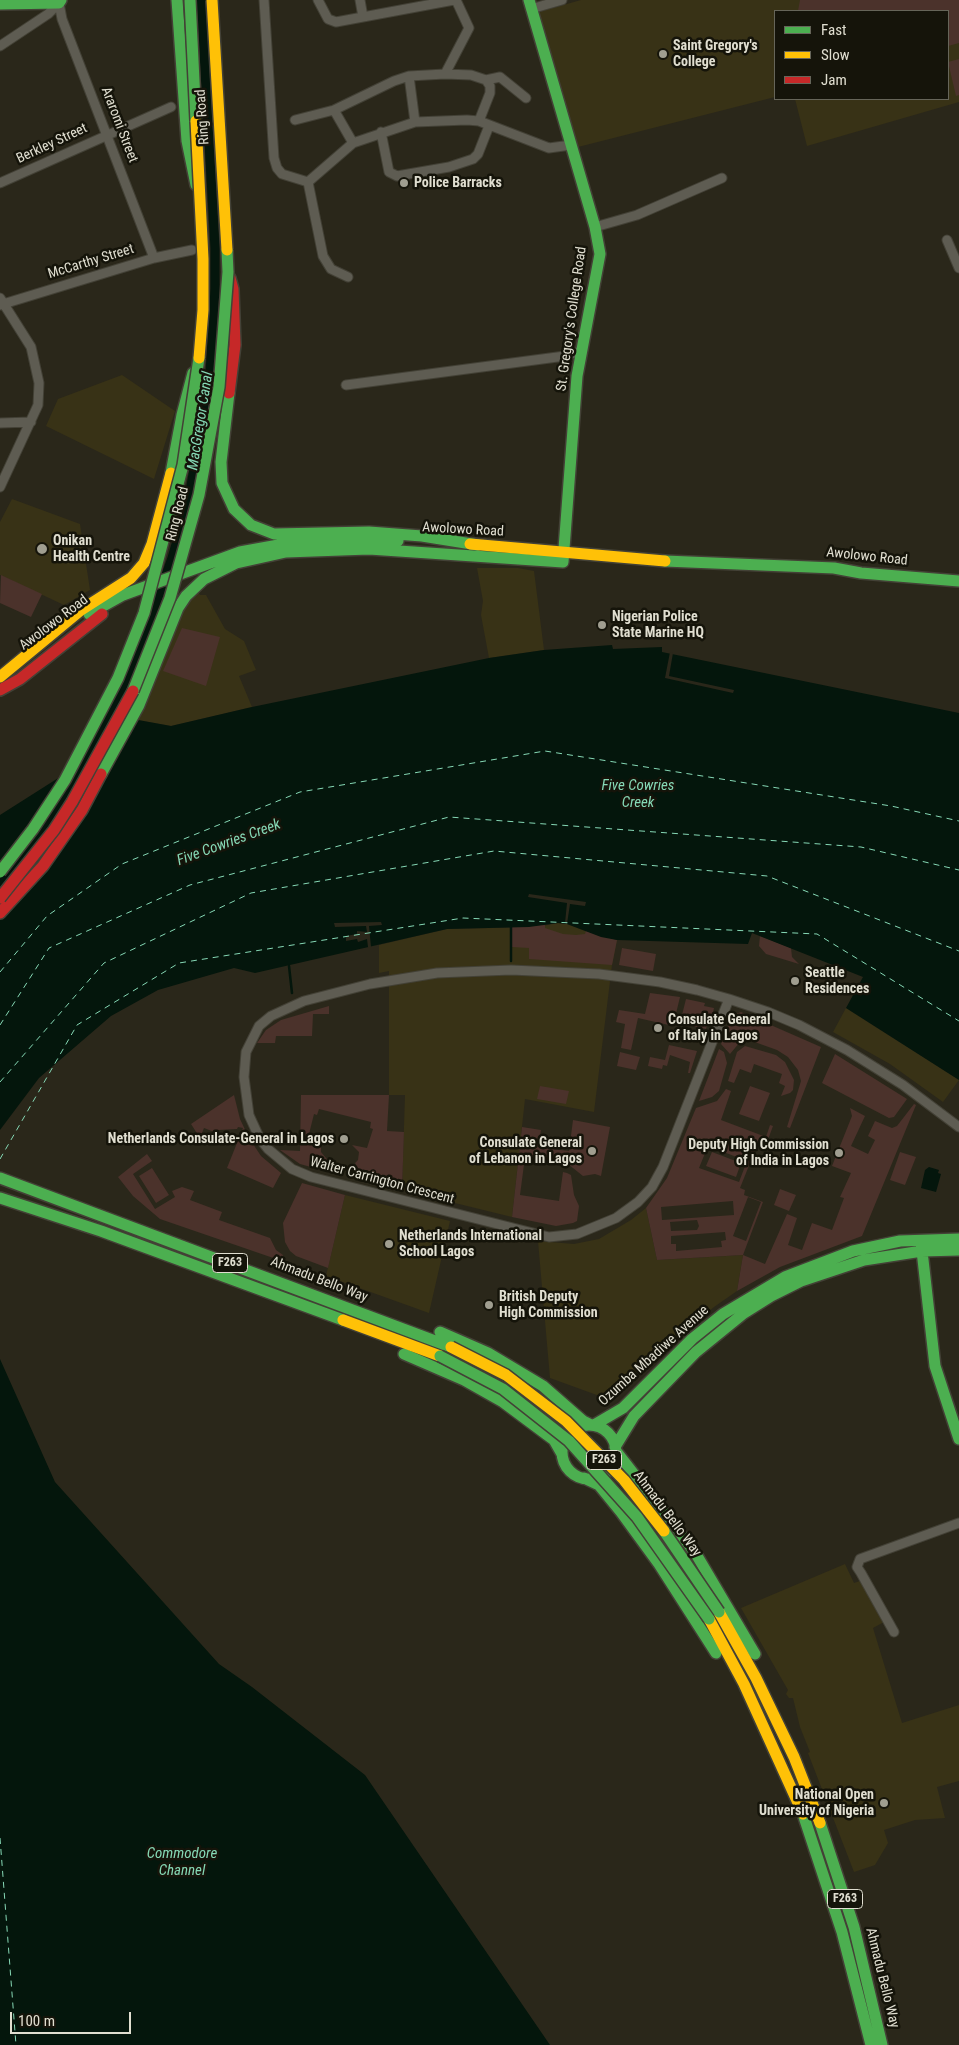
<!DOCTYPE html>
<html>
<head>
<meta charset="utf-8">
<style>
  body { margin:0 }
  #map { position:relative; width:959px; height:2045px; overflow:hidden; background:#2a271a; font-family:"Roboto Condensed",sans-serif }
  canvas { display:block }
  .legend { position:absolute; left:774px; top:10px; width:175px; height:90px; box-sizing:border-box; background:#15140a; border:1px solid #666559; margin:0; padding:6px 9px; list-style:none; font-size:15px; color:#e0ded0 }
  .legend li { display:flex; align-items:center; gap:10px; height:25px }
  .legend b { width:25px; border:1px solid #666559 }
  .scale { position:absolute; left:10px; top:2012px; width:121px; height:22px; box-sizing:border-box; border:2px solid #e0ded0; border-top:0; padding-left:6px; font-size:15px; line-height:18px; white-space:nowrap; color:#e0ded0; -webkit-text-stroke:4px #15140a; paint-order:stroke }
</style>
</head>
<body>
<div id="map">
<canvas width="959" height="2045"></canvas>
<ul class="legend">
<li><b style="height:6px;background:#4caf50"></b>Fast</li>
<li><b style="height:6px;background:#ffc107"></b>Slow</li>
<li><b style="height:6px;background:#c62828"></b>Jam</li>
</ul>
<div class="scale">100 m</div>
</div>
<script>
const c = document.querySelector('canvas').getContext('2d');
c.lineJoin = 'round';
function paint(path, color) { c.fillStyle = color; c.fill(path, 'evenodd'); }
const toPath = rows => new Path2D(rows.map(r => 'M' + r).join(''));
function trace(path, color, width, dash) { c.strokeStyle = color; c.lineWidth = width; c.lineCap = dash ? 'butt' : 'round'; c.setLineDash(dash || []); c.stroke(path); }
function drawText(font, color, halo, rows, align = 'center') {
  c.font = font + ' "Roboto Condensed",sans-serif'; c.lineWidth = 5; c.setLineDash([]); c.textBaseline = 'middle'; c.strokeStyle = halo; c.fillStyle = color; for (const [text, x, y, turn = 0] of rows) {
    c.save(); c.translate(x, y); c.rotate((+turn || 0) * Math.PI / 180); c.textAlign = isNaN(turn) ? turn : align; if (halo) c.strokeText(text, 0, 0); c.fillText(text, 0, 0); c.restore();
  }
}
const built = toPath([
  [581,0,959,0,959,102,807,146,795,99,948,99,948,11,775,11,775,97,578,147,539,12],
  [122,375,175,411,154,479,46,426,58,399],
  [12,499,80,524,90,590,64,605,0,575,0,522],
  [477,568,518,568,534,571,544,650,489,658,481,615,483,601],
  [197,589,200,595,206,595,225,629,244,641,256,670,239,676,252,707,171,726,138,720,189,597],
  [558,923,567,924,601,937,617,940,612,965,594,1112,525,1099,512,1217,402,1190,405,1095,389,1095,389,971,379,973,379,945,447,929,537,927],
  [846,1008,959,1080,943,1102,890,1064,833,1032],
  [345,1195,450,1221,429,1313,326,1276],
  [646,1208,657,1260,743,1255,737,1291,714,1307,605,1398,550,1378,538,1241,574,1244,599,1239,631,1220],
  [845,1564,854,1583,860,1581,884,1622,873,1628,902,1723,959,1705,959,1781,937,1787,945,1818,915,1820,884,1830,888,1843,875,1865,854,1872,808,1753,810,1752,800,1727,793,1698,789,1698,786,1694,788,1690,741,1608]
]);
const green = toPath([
  [800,0,959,0,959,43,948,46,948,11,798,11],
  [959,59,959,95,956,96,948,62],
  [1,575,42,594,31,617,0,603],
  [182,628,220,637,206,686,163,671],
  [545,925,545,928,563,934,576,935,585,934,586,931,617,940,612,965,529,959,529,948,512,947,512,926],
  [760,936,791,948,792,957,799,964,766,954,759,946],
  [622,948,656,954,653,971,619,965],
  [650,993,680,997,673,1026,638,1018,631,1050,621,1048,625,1024,616,1022,619,1010,645,1014],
  [686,999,705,1003,704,1006,714,1008,711,1022,708,1021,706,1029,680,1023],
  [329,1006,329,1014,313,1014,312,1036,276,1036,275,1043,257,1043,266,1030,281,1020],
  [741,1012,821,1047,790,1128,787,1127,801,1081,798,1070,788,1057,777,1050,749,1040,740,1042,730,1054,721,1044,733,1015],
  [669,1045,697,1051,690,1073,688,1073,690,1062,670,1055,667,1066,663,1065,662,1069,648,1066,650,1057,665,1060],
  [745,1046,776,1055,785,1062,794,1080,793,1090,790,1093,781,1096,785,1086,779,1083,782,1074,754,1064,751,1073,740,1069,734,1083,728,1081,737,1052],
  [719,1049,724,1052,727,1063,719,1091,712,1097,699,1101],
  [620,1052,640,1057,636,1070,617,1066],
  [835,1054,907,1099,894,1117,889,1118,822,1083],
  [540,1086,569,1091,566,1104,537,1099],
  [750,1086,770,1093,759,1121,739,1114],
  [726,1089,731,1091,721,1120,766,1137,770,1125,773,1126,766,1145,758,1143,740,1188,745,1190,744,1195,763,1202,743,1255,765,1264,787,1214,797,1218,788,1245,802,1250,812,1223,832,1230,844,1198,840,1197,851,1173,832,1166,852,1116,850,1108,865,1116,851,1146,868,1154,875,1140,868,1136,875,1121,892,1128,897,1126,914,1104,916,1105,862,1236,780,1267,737,1291,743,1255,657,1260,646,1208,667,1178,696,1108,717,1101],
  [708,1146,747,1161,739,1182,699,1168],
  [748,1197,761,1202,746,1241,733,1236],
  [733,1201,734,1215,662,1220,661,1207],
  [697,1220,699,1226,697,1230,671,1231,670,1222],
  [725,1232,726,1240,721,1241,722,1247,676,1251,676,1244,671,1244,671,1236],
  [234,1095,240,1119,249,1138,261,1156,281,1173,273,1188,227,1168,243,1128,238,1127,237,1129,218,1130,217,1133,204,1128,200,1138,191,1124],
  [301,1095,389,1095,387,1131,404,1132,402,1190,390,1188,392,1181,387,1180,388,1178,371,1175,367,1170,359,1170,355,1163,358,1160,359,1152,352,1145,367,1148,373,1129,370,1128,371,1122,319,1109,317,1115,314,1114,309,1134,325,1138,321,1146,321,1152,337,1171,336,1174,300,1164,280,1150,300,1151],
  [573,1120,610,1127,601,1176,595,1174,583,1176,568,1164,525,1157,520,1195,559,1201,563,1172,567,1173,571,1175,574,1195,579,1206,577,1221,573,1223,556,1226,512,1217,522,1127,541,1130,538,1147,569,1151],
  [712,1152,741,1163,736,1177,706,1166],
  [900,1152,916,1157,905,1185,890,1180],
  [147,1154,152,1161,133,1174,155,1209,175,1197,172,1191,182,1187,194,1191,190,1200,222,1212,219,1220,270,1238,276,1250,283,1255,282,1261,160,1219,133,1196,118,1177],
  [152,1168,169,1195,156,1203,139,1176],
  [302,1183,345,1195,328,1268,296,1256,290,1251,285,1242,283,1223],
  [780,1189,796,1195,789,1211,774,1205]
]);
const water = toPath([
  [612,645,613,649,662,647,662,652,959,713,959,1080,846,1008,863,977,752,933,748,944,617,940,601,937,567,924,558,923,529,927,447,929,255,973,234,968,158,990,111,1016,39,1078,0,1130,0,815,85,761,132,728,138,720,171,726,252,707,489,658,544,650],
  [929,1167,939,1170,938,1173,941,1174,936,1192,921,1188,925,1170],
  [0,1359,55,1482,219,1664,252,1687,365,1775,550,2045,0,2045]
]);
const pier = toPath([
  [670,652,673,653,669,676,734,690,733,693,665,678],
  [529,894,586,902,585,906,570,904,567,924,565,923,567,903,528,897],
  [381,922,382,925,369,926,371,947,368,947,367,939,358,942,357,939,346,941,346,936,357,934,357,931,367,932,366,926,335,927,334,923]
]);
const stream = toPath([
  [511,927,511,961],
  [289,966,292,993]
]);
const canal = toPath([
  [85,761,133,668,172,558,187,506,209,391,215,289,215,248,201,0]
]);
const ferry = toPath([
  [0,972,47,916,122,864,300,792,545,751,891,806,959,821],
  [0,1025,49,948,190,885,449,817,861,847,959,870],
  [0,1082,104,963,251,893,494,851,767,876,959,951],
  [0,1159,77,1025,179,963,463,918,817,934,959,1021],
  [0,1838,16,2045]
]);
const street = toPath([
  [264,0,274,158,277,168,282,174,308,182],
  [318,0,328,19,336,22,454,0],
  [360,0,363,17],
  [59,3,62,19,154,258],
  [531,9,562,0],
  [0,46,48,14,59,3],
  [445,74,469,28,456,0],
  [409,76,415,122],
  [486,80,500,77,526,98],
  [334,110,353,143],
  [295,120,334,110,394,81,409,76,445,74,471,75,486,80,490,86,490,93,479,121],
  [381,132,389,172,397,176,449,167,473,159,478,154,489,126],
  [0,183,171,107],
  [595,227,637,215,722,178],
  [947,240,959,268],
  [348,277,331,269,323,256,308,182,353,143,415,122,467,120,479,121,549,148,571,145],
  [0,298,31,347,39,383,38,405,0,487],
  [0,305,154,258,192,250],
  [346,385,565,356,581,351],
  [0,423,31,422],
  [729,999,663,1167,652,1187,638,1202,616,1218,577,1234,549,1237,533,1233,311,1177,292,1169,268,1149,260,1139,249,1115,244,1077,246,1052,259,1026,271,1016,304,1001,370,984,437,973,511,970,599,974,660,982,697,990,729,999,768,1012,799,1025,847,1050,903,1085,959,1127],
  [894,1632,861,1573,857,1567,860,1559,959,1523]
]);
const fast = toPath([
  [177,0,187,141,196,185],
  [529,0,595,227,600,254,577,376,563,562],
  [0,4,59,3,61,0],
  [229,393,221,462,222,483,234,509,251,525,274,534,369,532,422,536,478,545],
  [171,473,182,415,193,373],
  [665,561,834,568,861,573,959,581],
  [232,564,286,552,369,549,563,562],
  [89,614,123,595,240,552,284,544,343,539,398,541],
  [101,774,139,705,178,608,186,596,204,579,240,561],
  [0,1178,451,1347],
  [0,1198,101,1231,343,1320],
  [921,1242,935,1366,959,1439],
  [440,1332,488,1353,543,1386,583,1421,591,1425],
  [404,1354,464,1380,503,1402,554,1440,562,1454],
  [594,1425,623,1408,692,1339,723,1314,785,1277,853,1251,900,1241,959,1239],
  '562 1452a27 27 0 1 1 54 0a27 27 0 1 1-54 0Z',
  [615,1447,634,1416,696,1352,744,1313,771,1296,801,1281,864,1260,922,1251,959,1250],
  [616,1451,696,1554,755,1654],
  [584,1478,599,1485,621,1512,659,1564,716,1653],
  [803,1814,842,1932,871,2045],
  [820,1823,854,1927,882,2045]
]);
const slow = toPath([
  [470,544,665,561],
  [0,677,81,610,131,578,144,563,152,544,171,473],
  [343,1320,440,1356],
  [719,1612,756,1678,794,1757,820,1823],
  [709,1619,744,1684,803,1814]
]);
const jam = toPath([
  [229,393,235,345,233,289,230,278],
  [0,690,20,679,102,614],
  [0,913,43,866,82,810,101,774]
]);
const fastBridge = toPath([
  [190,0,196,121],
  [133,691,170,598,199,495,219,387,228,272,227,250],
  [0,872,33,829,65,780,118,678,144,613,183,465,199,358],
  [440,1356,503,1389,569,1441,637,1517,709,1619],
  [664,1531,719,1612]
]);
const slowBridge = toPath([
  [212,0,227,250],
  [196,121,203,259,203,310,199,358],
  [451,1347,506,1375,566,1421,624,1480,664,1531]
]);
const jamBridge = toPath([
  [0,898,54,830,72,802,133,691]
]);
const markers = [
  [663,54,5,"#a09e90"],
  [404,183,5,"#a09e90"],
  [42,549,6,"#a09e90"],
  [602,625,5,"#a09e90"],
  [795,981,5,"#a09e90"],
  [658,1028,5,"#a09e90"],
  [344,1139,5,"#a09e90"],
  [592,1151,5,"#a09e90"],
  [839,1153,5,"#a09e90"],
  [389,1244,5,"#a09e90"],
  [489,1305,5,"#a09e90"],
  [884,1803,5,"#a09e90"]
];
const shields = [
  [230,1263,35],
  [604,1460,35],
  [845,1899,35]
];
const shieldNames = [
  ["F263",230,1263],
  ["F263",604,1460],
  ["F263",845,1899]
];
const poiNames = [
  ["Saint Gregory's",673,46],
  ["College",673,62],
  ["Police Barracks",414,183],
  ["Onikan",53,541],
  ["Health Centre",53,557],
  ["Nigerian Police",612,617],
  ["State Marine HQ",612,633],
  ["Seattle",805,973],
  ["Residences",805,989],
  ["Consulate General",668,1020],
  ["of Italy in Lagos",668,1036],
  ["Netherlands Consulate-General in Lagos",334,1139,"right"],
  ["Consulate General",582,1143,"right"],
  ["of Lebanon in Lagos",582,1159,"right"],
  ["Deputy High Commission",829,1145,"right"],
  ["of India in Lagos",829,1161,"right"],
  ["Netherlands International",399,1236],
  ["School Lagos",399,1252],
  ["British Deputy",499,1297],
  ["High Commission",499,1313],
  ["National Open",874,1795,"right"],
  ["University of Nigeria",874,1811,"right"]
];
const streetNames = [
  ["Ring Road",203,117,-94],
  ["Araromi Street",119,125,69],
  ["Berkley Street",52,144,-25],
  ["McCarthy Street",91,262,-17],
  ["St. Gregory's College Road",572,319,-82],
  ["Ring Road",178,514,-76],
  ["Awolowo Road",463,530,3],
  ["Awolowo Road",867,557,6],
  ["Awolowo Road",54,623,-37],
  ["Walter Carrington Crescent",382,1181,15],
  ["Ahmadu Bello Way",319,1280,21],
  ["Ozumba Mbadiwe Avenue",654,1356,-42],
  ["Ahmadu Bello Way",667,1514,53],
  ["Ahmadu Bello Way",882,1978,76]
];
const waterNames = [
  ["MacGregor Canal",201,421,-81],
  ["Five Cowries",638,786],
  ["Creek",638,803],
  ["Five Cowries Creek",229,843,-20],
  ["Commodore",182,1854],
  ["Channel",182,1871]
];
paint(built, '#383216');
paint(green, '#4b322b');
paint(water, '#04160c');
paint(pier, '#2a271a');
trace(stream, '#04160c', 2.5);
trace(canal, '#04160c', 9);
trace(ferry, '#86d9b6', 1, [6, 5]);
trace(street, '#434136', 11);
trace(fast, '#434136', 14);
trace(slow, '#434136', 14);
trace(jam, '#434136', 14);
trace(street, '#5e5c52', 9);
trace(fast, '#4caf50', 11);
trace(slow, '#ffc107', 11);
trace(jam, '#c62828', 11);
trace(fastBridge, '#434136', 14, []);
trace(slowBridge, '#434136', 14, []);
trace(jamBridge, '#434136', 14, []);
trace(fastBridge, '#4caf50', 11);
trace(slowBridge, '#ffc107', 11);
trace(jamBridge, '#c62828', 11);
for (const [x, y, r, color] of markers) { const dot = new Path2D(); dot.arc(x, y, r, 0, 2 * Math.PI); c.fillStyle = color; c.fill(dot); trace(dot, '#15140a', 2); }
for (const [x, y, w] of shields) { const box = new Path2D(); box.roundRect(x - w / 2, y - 9.5, w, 19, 4); c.fillStyle = '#15140a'; c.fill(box); trace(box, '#e0ded0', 1); }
drawText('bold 12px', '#e0ded0', null, shieldNames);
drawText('bold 14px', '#e0ded0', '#15140a', poiNames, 'left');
drawText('14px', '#e0ded0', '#15140a', streetNames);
drawText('italic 15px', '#86d9b6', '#15140a', waterNames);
</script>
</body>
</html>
